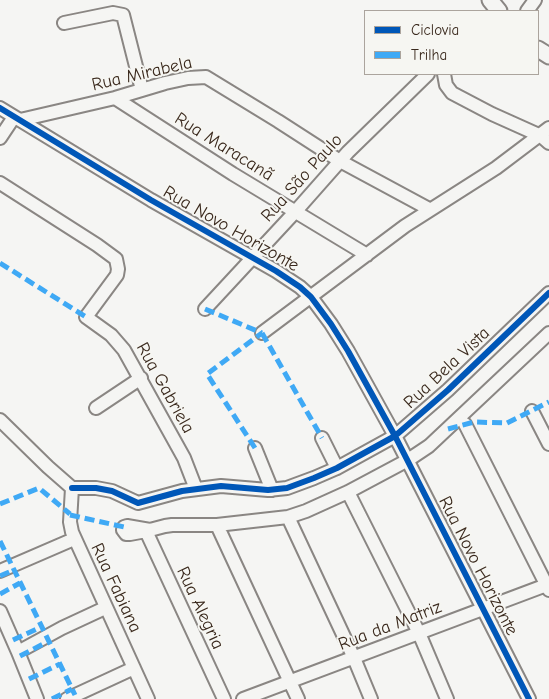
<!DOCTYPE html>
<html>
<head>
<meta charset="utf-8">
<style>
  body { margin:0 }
  #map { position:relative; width:549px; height:699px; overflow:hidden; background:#f5f5f3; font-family:"Comic Neue",sans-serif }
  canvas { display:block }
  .legend { position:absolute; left:364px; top:10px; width:175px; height:65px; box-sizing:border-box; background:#f6f6f2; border:1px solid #aba49d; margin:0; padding:6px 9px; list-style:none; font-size:15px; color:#3b2a1e }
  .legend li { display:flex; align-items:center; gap:10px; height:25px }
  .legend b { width:25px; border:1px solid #aba49d }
</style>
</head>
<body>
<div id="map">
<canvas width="549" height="699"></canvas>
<ul class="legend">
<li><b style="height:6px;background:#0057b8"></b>Ciclovia</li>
<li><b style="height:6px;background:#3fa9f5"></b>Trilha</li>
</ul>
</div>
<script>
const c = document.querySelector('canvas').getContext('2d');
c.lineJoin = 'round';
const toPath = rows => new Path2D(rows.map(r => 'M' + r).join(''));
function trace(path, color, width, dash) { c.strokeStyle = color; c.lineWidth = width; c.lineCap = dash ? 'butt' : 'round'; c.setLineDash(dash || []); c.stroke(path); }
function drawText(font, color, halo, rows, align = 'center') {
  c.font = font + ' "Comic Neue",sans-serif'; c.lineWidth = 4; c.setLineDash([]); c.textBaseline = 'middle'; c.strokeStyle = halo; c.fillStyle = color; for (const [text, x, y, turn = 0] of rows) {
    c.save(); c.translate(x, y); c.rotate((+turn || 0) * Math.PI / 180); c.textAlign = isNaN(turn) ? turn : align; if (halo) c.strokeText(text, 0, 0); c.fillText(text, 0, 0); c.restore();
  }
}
const minor = toPath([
  [527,11,535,0],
  [64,23,113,13,123,15,142,90],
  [444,74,446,85,452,93,492,114,541,136,549,143],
  [115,98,233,174,367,255],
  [0,108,151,200,276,271,300,287,311,297,331,324,348,351,395,436,529,699],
  [20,120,115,98,165,83,188,78,206,77,278,121,340,161,429,209],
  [0,138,14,117],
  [0,183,97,245,116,259,118,269,117,275,86,317,111,335,124,350,184,458,196,489],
  [205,309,295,212,348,152,428,74],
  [262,333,405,226,496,168,549,128],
  [96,408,141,378],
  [532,411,549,444],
  [0,420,48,467,72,488],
  [465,424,549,590],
  [322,438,337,468],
  [255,448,272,490],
  [72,488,96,488,112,491,138,503,182,491,221,486,268,490,287,488,314,478,337,468,395,436,448,390,549,293],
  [72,488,70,522,72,532,148,699],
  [348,492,419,633,447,699],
  [288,517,354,658,371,699],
  [217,525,298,699],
  [150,530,127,526,124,527,123,530,126,534,130,534,146,531,165,526,172,525,217,525,288,517,306,511,348,492,408,460,429,446,549,333],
  [146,531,224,699],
  [0,571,74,539],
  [0,611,18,652,37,699],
  [18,652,62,628,105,608],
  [67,699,134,668],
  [243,699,549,584]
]);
const major = toPath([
  [490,0,499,11],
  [538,49,549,56]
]);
const quiet = toPath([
  [0,263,86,317],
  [205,309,262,333],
  [262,333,322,438],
  [448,429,474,422,507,423,549,402],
  [255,448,207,374,262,333],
  [0,504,39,488,70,514],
  [70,515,124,527],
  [0,541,75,695],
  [0,576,14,570],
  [0,594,20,583],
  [13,640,41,627],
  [20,656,49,641],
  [29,679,60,664],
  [52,699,72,689]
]);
const cycleway = toPath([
  [0,108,151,200,276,271,300,287,311,297,331,324,348,351,395,436,529,699],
  [72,488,96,488,112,491,138,503,182,491,221,486,268,490,287,488,314,478,337,468,395,436,448,390,549,293]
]);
const streetNames = [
  ["Rua Mirabela",142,74,-13],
  ["Rua Maracanã",224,147,32],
  ["Rua São Paulo",302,178,-48],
  ["Rua Novo Horizonte",231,229,30],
  ["Rua Bela Vista",447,368,-43],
  ["Rua Gabriela",165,388,61],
  ["Rua Novo Horizonte",478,566,63],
  ["Rua Fabiana",116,588,65],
  ["Rua Alegria",200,608,65],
  ["Rua da Matriz",390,626,-21]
];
trace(minor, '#8a8683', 16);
trace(major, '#8a8683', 19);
trace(minor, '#f5f5f3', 12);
trace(major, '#f5f5f3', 15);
trace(quiet, '#3fa9f5', 5, [10, 5]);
trace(cycleway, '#0057b8', 6);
drawText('18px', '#3b2a1e', '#f6f6f2', streetNames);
</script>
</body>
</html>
